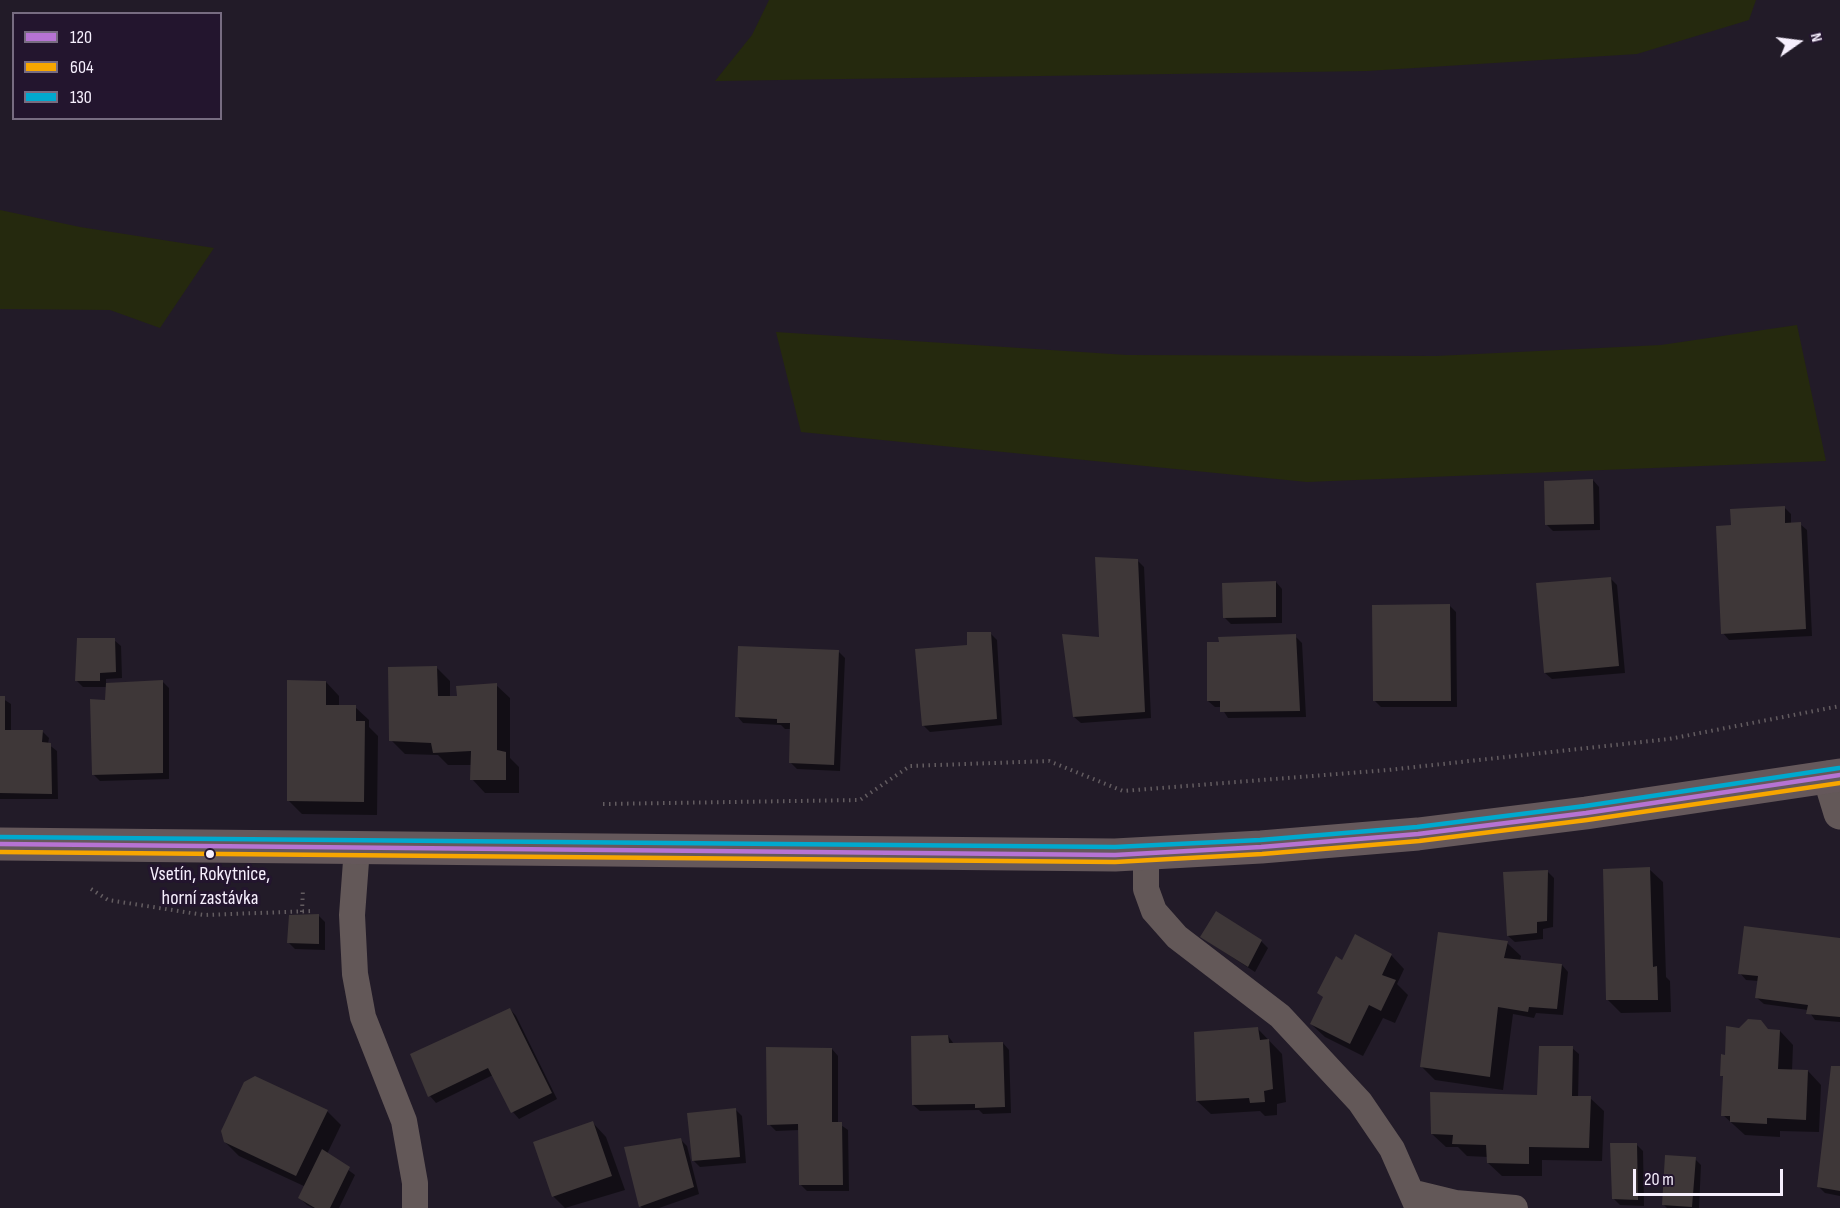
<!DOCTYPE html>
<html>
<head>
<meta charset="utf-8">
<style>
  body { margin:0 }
  #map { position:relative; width:1840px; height:1208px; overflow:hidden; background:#221b28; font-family:"Sofia Sans Condensed",sans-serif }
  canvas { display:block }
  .legend { position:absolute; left:12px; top:12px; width:210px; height:108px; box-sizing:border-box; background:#23152e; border:2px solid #776c81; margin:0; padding:8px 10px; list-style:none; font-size:18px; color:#f6effd }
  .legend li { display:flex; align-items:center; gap:12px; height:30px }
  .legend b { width:30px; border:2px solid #776c81 }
  .north { position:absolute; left:1768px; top:12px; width:60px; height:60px; -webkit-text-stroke:4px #23152e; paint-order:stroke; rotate:76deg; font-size:16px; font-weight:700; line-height:24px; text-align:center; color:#f6effd }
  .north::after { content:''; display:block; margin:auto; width:21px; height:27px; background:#f6effd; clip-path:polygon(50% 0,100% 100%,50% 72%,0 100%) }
  .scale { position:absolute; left:1633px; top:1169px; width:150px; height:27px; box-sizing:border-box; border:3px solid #f6effd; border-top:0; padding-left:8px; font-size:18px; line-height:21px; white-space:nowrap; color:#f6effd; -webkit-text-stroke:4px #23152e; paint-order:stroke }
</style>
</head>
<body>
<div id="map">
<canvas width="1840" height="1208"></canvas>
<ul class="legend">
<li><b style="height:8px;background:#b673d3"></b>120</li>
<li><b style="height:8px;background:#f7a600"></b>604</li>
<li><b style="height:8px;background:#00a9ce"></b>130</li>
</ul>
<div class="north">N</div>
<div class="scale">20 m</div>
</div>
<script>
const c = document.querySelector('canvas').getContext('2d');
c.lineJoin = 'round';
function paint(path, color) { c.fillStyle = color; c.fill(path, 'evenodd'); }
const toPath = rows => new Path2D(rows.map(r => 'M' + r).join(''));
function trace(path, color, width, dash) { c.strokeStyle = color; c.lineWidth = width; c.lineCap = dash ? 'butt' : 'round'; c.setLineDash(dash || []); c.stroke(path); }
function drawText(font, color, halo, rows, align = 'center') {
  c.font = font + ' "Sofia Sans Condensed",sans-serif'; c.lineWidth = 6; c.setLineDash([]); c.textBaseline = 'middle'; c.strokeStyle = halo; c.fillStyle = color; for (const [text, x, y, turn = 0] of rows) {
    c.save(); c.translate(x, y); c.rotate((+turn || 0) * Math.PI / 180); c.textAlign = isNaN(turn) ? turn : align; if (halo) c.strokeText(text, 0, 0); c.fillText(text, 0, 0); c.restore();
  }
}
const green = toPath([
  [769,0,1756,0,1749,20,1637,54,1367,71,715,81,752,35],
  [0,210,80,227,214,248,160,328,110,310,0,309],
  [1797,325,1826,461,1307,482,801,432,776,332,1127,355,1436,356,1661,345]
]);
const shadow = toPath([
  [1593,480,1599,487,1600,530,1553,531,1546,524],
  [1784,507,1791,514,1791,524,1800,524,1807,530,1812,636,1729,640,1723,633,1733,527],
  [1137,560,1144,567,1151,718,1081,723,1074,717,1101,639],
  [1610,578,1617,585,1625,673,1552,679,1545,673],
  [1276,582,1282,589,1282,623,1231,624,1225,618],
  [1450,606,1456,612,1457,707,1381,707,1375,701],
  [991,634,997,640,1002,725,930,732,923,725,969,646],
  [1295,636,1302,643,1306,717,1228,718,1221,707,1215,707,1208,701],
  [114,640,121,646,122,678,106,679,106,685,162,681,169,688,169,779,100,781,93,774,108,687,83,687,77,681],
  [838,651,845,658,840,771,797,769,790,762,791,729,785,729,781,725,743,723,737,716],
  [436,667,450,681,450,698,459,697,496,685,510,698,510,758,519,767,519,793,485,793,472,779,472,765,448,765,438,755,405,754,391,740],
  [326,682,339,696,339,706,355,707,369,720,369,727,378,736,377,815,302,814,288,800],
  [0,697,11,704,11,731,42,731,49,738,48,744,57,751,58,799,0,799],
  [1649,869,1663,882,1666,977,1670,981,1671,1012,1621,1013,1607,999],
  [1548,872,1554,878,1553,927,1543,929,1543,939,1515,942,1508,936],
  [319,916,325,922,325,950,295,949,289,943],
  [1201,937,1261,941,1268,948,1255,972],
  [1840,939,1840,1022,1815,1020,1808,1010,1764,1004,1757,998,1759,981,1746,980,1740,973],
  [1507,943,1521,956,1520,961,1562,965,1568,972,1563,1015,1536,1013,1534,1018,1513,1014,1503,1090,1435,1080,1422,1067],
  [1391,955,1404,969,1397,984,1408,995,1395,1023,1383,1018,1363,1056,1325,1037,1311,1024,1342,962],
  [510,1009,516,1016,557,1099,519,1119,513,1112,493,1075,436,1103,430,1096],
  [1258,1029,1282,1054,1286,1102,1277,1104,1277,1115,1265,1116,1260,1111,1211,1114,1197,1101],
  [1769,1030,1780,1031,1793,1045,1792,1071,1808,1071,1821,1085,1819,1132,1780,1131,1780,1137,1745,1135,1723,1115,1725,1078,1721,1075,1726,1056],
  [948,1036,954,1044,1003,1043,1009,1050,1011,1113,983,1114,979,1110,920,1111,913,1105],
  [1572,1048,1579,1054,1578,1098,1590,1098,1604,1111,1602,1161,1542,1160,1542,1176,1502,1176,1488,1163,1488,1157,1467,1156,1458,1147,1446,1147,1432,1134,1539,1097],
  [832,1049,838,1056,838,1123,848,1130,849,1191,807,1191,800,1184,800,1130,776,1131,769,1124],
  [1840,1068,1840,1196,1825,1193,1819,1187],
  [735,1109,742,1116,746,1163,700,1167,693,1160],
  [327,1111,341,1125,327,1154,355,1175,339,1208,313,1208,307,1205,300,1198,306,1187,239,1156,225,1142],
  [593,1123,606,1137,625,1190,565,1208,553,1196],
  [680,1139,687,1146,699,1194,659,1208,642,1208,640,1206],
  [1636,1144,1643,1151,1644,1206,1620,1205,1613,1198],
  [1695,1159,1701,1165,1699,1208,1667,1208,1663,1204]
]);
const building = toPath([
  [1593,479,1594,524,1545,525,1544,481],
  [1785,506,1785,523,1801,522,1806,629,1721,634,1716,526,1731,525,1730,509],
  [1095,557,1138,559,1145,712,1073,717,1062,634,1099,637],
  [1611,577,1619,666,1544,673,1536,583],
  [1276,581,1276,617,1223,618,1222,583],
  [1450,604,1451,701,1373,701,1372,605],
  [967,632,991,632,997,719,922,726,915,649,967,645],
  [1296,634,1300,711,1220,712,1220,701,1207,701,1207,642,1219,642,1218,637],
  [77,638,115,638,116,672,100,673,100,681,75,681],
  [738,646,839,650,834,765,789,763,790,723,777,723,777,719,735,717],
  [437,666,438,696,457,696,456,686,497,683,497,750,506,752,506,780,470,780,471,751,433,753,431,743,389,741,388,667],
  [163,680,163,773,92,775,90,699,105,700,106,683],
  [287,680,326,681,326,705,356,705,356,721,365,721,364,802,287,801],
  [0,696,5,696,5,730,43,730,42,742,51,743,52,794,0,793],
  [1650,867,1653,967,1657,966,1658,1000,1606,1000,1603,869],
  [1548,870,1547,921,1537,922,1537,933,1507,936,1503,872],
  [1216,911,1262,940,1248,967,1200,937],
  [319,914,319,944,287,943,289,915],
  [1744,926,1840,938,1840,1017,1806,1014,1808,1005,1755,998,1758,976,1738,974],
  [1438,932,1508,941,1504,958,1562,964,1557,1009,1529,1007,1528,1012,1498,1007,1490,1077,1420,1067],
  [1355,934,1392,954,1382,975,1396,980,1381,1011,1369,1005,1350,1044,1310,1024,1323,997,1317,993,1336,956,1342,960],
  [510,1008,552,1093,511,1113,488,1068,428,1097,410,1054],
  [1748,1019,1761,1020,1768,1029,1780,1030,1778,1069,1808,1070,1806,1120,1767,1118,1767,1124,1730,1122,1730,1116,1721,1116,1723,1076,1720,1076,1721,1054,1725,1055,1726,1026,1739,1028],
  [1258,1027,1260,1040,1269,1039,1273,1089,1264,1091,1265,1102,1250,1103,1249,1098,1196,1101,1194,1032],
  [948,1035,949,1043,1003,1042,1005,1107,975,1108,975,1104,912,1105,911,1036],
  [1539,1046,1573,1046,1572,1096,1591,1096,1589,1148,1529,1147,1529,1164,1487,1163,1486,1145,1452,1144,1453,1135,1431,1134,1430,1092,1537,1095],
  [766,1047,832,1048,832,1122,842,1122,843,1185,799,1185,798,1124,767,1125],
  [1831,1066,1840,1066,1840,1191,1817,1187],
  [255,1076,328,1110,296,1176,224,1142,221,1131,244,1082],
  [736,1108,740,1157,692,1161,687,1113],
  [593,1121,612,1176,552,1197,533,1142],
  [681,1138,694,1187,639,1207,624,1147],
  [1610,1143,1637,1143,1638,1200,1612,1199],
  [322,1149,350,1167,330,1208,315,1208,298,1198],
  [1665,1155,1696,1157,1692,1207,1662,1205]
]);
const path = toPath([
  [603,804,860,800,910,766,1049,761,1123,791,1388,770,1669,739,1840,706],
  [91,889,108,900,204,915,313,911],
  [302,912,303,888]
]);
const lane = toPath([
  [357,848,352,915,355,974,363,1017,404,1121,415,1183,415,1208],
  [1146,853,1146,889,1154,911,1177,937,1280,1016,1360,1102,1392,1149,1418,1208],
  [1414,1193,1455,1203,1515,1208]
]);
const street = toPath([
  [1829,777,1840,813]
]);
const primary = toPath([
  [0,844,1115,855,1261,847,1418,834,1586,813,1840,775]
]);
const bus1 = toPath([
  [0,844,1115,855,1261,847,1418,834,1586,813,1840,775]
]);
const bus2 = toPath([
  [0,852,1115,862,1262,854,1419,841,1587,820,1840,783]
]);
const bus3 = toPath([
  [0,837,1115,847,1260,840,1417,827,1585,806,1839,768]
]);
const markers = [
  [210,854,5,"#f6effd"]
];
const busNames = [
  ["Vsetín, Rokytnice,",210,875],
  ["horní zastávka",210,899]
];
paint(green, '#25290e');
paint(shadow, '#0007');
paint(building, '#3e3738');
trace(path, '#635c60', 4, [1.5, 4.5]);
trace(lane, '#635858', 26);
trace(street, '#635858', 33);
trace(primary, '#65585b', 33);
trace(bus1, '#b673d3', 4.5);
trace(bus2, '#f7a600', 4.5);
trace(bus3, '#00a9ce', 4.5);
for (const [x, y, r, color] of markers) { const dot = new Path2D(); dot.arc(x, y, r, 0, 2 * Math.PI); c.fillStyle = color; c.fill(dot); trace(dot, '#23152e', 2); }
drawText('20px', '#f6effd', '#23152e', busNames);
</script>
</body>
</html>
